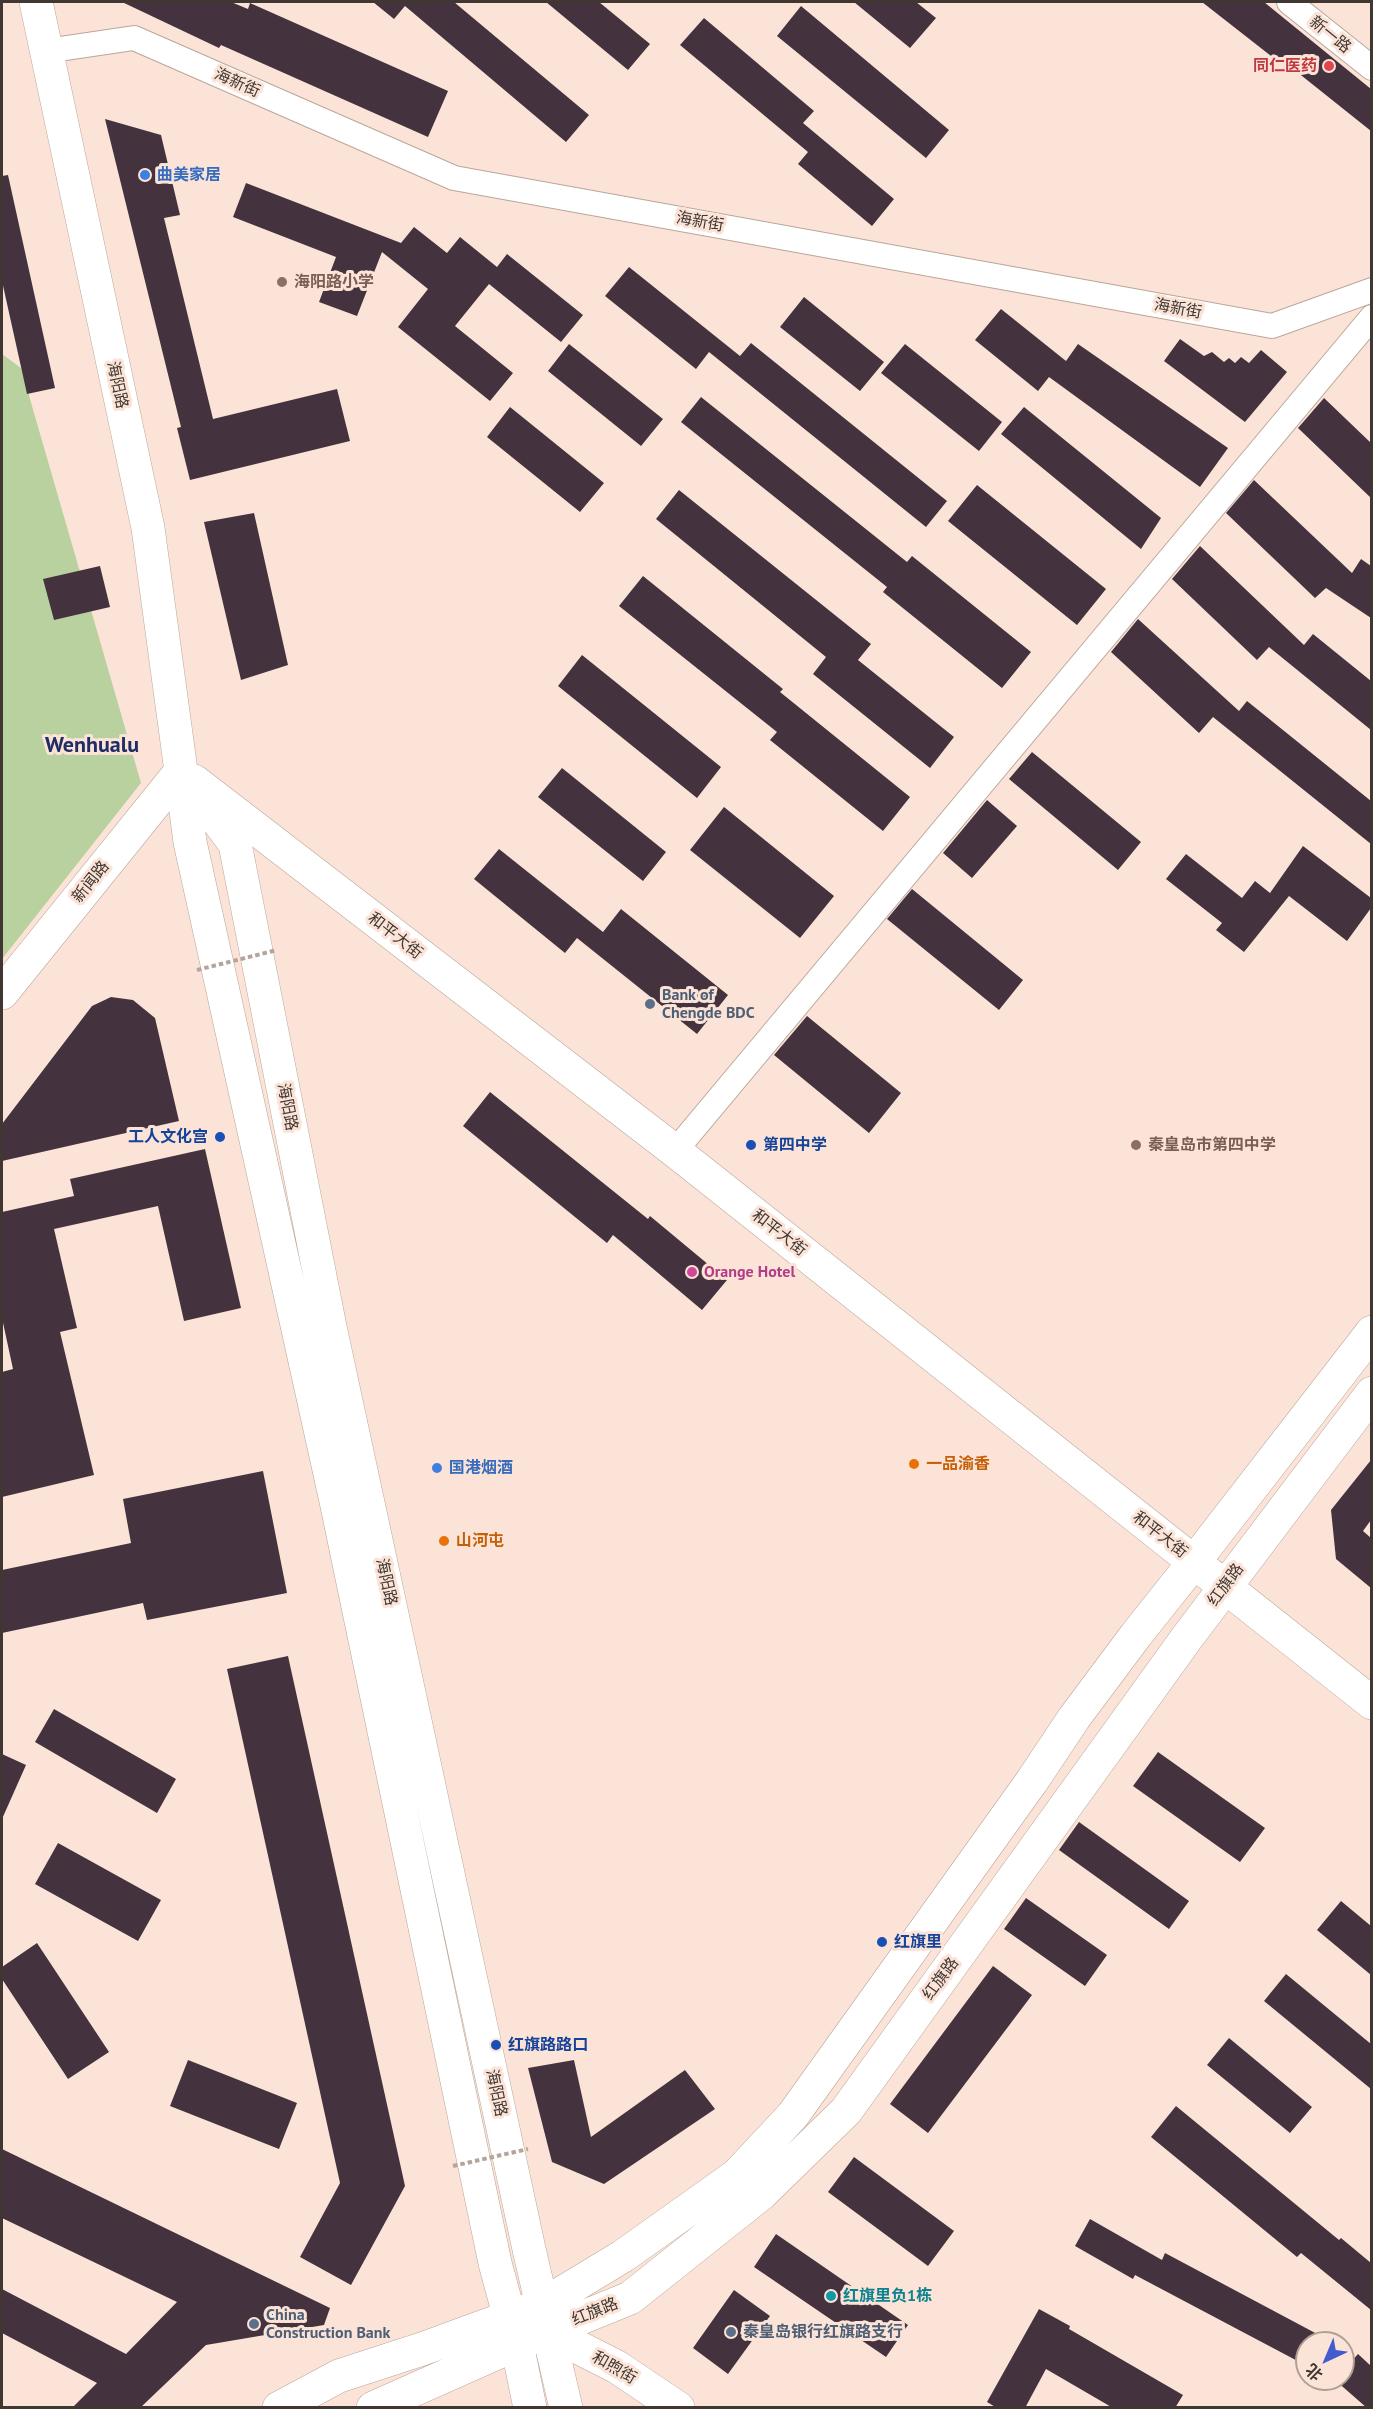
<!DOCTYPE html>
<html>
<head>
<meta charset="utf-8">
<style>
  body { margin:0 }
  #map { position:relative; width:1373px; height:2409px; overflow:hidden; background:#fbe4d7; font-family:"PT Sans","Noto Sans SC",sans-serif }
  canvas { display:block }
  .frame { position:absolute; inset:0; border:3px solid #403732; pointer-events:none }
  .north { position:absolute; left:1295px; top:2331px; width:60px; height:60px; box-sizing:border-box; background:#fbe4d7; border:2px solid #b09f95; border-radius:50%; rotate:224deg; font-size:16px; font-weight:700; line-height:24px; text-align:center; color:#403732 }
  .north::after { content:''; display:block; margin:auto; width:21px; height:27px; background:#445bcf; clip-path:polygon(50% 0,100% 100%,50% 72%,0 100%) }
</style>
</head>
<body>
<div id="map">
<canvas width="1373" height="2409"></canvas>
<div class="frame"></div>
<div class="north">北</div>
</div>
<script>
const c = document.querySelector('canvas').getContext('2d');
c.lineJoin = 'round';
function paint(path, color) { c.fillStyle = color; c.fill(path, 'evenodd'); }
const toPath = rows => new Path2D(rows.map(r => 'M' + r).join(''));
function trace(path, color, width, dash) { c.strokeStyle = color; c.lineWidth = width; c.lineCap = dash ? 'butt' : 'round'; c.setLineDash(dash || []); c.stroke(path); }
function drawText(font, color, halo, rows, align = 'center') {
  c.font = font + ' "PT Sans","Noto Sans SC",sans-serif'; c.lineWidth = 6; c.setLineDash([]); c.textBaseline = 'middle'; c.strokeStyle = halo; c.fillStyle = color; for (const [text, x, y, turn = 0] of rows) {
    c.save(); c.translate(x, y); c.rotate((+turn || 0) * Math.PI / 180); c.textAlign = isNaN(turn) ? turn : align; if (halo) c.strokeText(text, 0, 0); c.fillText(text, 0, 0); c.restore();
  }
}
const green = toPath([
  [2,354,21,368,141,783,2,959]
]);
const building = toPath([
  [122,2,231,2,248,9,250,3,448,91,428,137,221,45,219,48],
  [373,2,454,2,589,115,566,142,405,6,394,19],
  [546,2,599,2,650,44,628,70],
  [854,2,916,2,936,18,910,48],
  [1202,2,1264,2,1371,89,1371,131,1282,60,1280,63],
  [801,6,949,130,926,158,777,36],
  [704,18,814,111,803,123,894,199,872,226,798,164,808,152,680,45],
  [105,119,161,135,180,215,164,218,213,419,337,389,350,441,190,480,177,428,181,427],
  [8,175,55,388,27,394,2,281,2,176],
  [246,183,401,243,414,227,447,253,460,237,497,267,507,254,583,315,561,342,489,284,455,326,513,373,490,401,398,327,428,289,382,252,357,316,319,302,336,257,233,217],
  [629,267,740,356,751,343,947,501,926,527,709,352,696,369,605,296],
  [804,297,884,362,860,391,780,327],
  [1001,309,1066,361,1078,344,1228,448,1200,487,1049,377,1038,391,975,340],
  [1180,339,1204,356,1212,352,1224,362,1229,358,1235,363,1241,357,1249,363,1261,350,1287,372,1245,422,1164,361],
  [569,344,663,419,641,446,548,371],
  [905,344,1002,422,979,451,881,373],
  [701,397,907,562,912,556,1031,652,1002,688,883,592,887,587,681,422],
  [1324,398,1371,443,1371,498,1298,428],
  [510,407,604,483,580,512,487,437],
  [1024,407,1161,518,1141,549,1001,434],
  [1254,480,1352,573,1361,559,1371,566,1371,618,1326,588,1315,598,1226,513],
  [977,485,1106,589,1077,625,948,521],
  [679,490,871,644,858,660,954,737,930,768,813,674,826,657,656,519],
  [254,513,288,665,241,680,204,522],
  [1200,546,1304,645,1313,634,1371,681,1371,730,1269,647,1257,660,1172,579],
  [100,566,110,607,54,620,43,579],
  [643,576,783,689,780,692,910,797,883,831,770,740,777,732,619,606],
  [1138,619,1239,711,1247,701,1371,801,1371,844,1213,717,1199,733,1111,652],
  [582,655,721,767,697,798,558,686],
  [1032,752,1141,842,1118,870,1009,779],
  [562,768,666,852,643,881,538,797],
  [987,800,1017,826,972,878,943,853],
  [724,807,834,896,800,938,690,850],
  [1303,846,1371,898,1371,908,1347,941,1289,896,1244,952,1216,930,1222,923,1166,879,1186,854,1242,898,1255,881,1270,893],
  [499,849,603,932,621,909,728,995,697,1034,577,938,565,953,474,879],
  [912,889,1023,980,999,1010,887,919],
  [111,997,133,1000,155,1018,179,1121,2,1161,2,1124,92,1006],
  [807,1016,901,1093,869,1133,774,1055],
  [490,1092,648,1219,650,1216,727,1280,702,1310,613,1235,607,1243,463,1126],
  [205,1149,241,1308,184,1321,158,1206,54,1229,77,1328,60,1332,94,1475,2,1497,2,1372,13,1369,2,1318,2,1212,74,1196,70,1179],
  [1371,1460,1371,1520,1363,1531,1371,1538,1371,1588,1336,1559,1331,1510],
  [263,1471,287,1593,147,1620,143,1603,2,1633,2,1570,131,1543,123,1499],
  [288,1656,405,2186,351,2285,300,2257,340,2183,227,1669],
  [54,1709,176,1779,157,1813,35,1742],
  [1158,1752,1265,1828,1240,1862,1133,1786],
  [2,1754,26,1765,2,1819],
  [1079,1822,1189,1901,1169,1929,1059,1850],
  [58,1843,161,1900,138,1941,35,1884],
  [1026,1898,1107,1955,1085,1986,1004,1929],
  [1341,1901,1371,1926,1371,1975,1317,1930],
  [37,1943,109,2052,68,2079,2,1979,2,1967],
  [993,1966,1032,1995,928,2133,890,2104],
  [1286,1974,1371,2044,1371,2089,1264,2001],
  [1229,2038,1312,2107,1290,2133,1207,2065],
  [188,2060,297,2103,279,2149,170,2106],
  [574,2060,591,2137,685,2070,715,2109,604,2184,552,2162,528,2068],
  [1176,2106,1339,2240,1341,2238,1371,2263,1371,2310,1301,2253,1297,2257,1151,2137],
  [2,2149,330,2308,324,2325,206,2345,140,2408,72,2408,97,2383,2,2333,2,2289,126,2354,177,2302,2,2218],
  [854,2157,954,2231,928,2266,828,2192],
  [1090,2219,1162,2260,1165,2253,1334,2343,1307,2343,1307,2366,1135,2275,1133,2279,1075,2246],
  [776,2234,908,2325,886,2357,754,2267],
  [734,2290,770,2316,728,2374,693,2348],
  [1039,2309,1070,2326,1069,2329,1183,2395,1175,2408,1113,2408,1046,2369,1025,2408,997,2408,987,2402],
  [1358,2354,1371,2366,1371,2408,1367,2408,1335,2380,1343,2379,1343,2371]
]);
const street = toPath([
  [1289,2,1372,68],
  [46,51,134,38,454,178,1272,326,1372,290],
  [675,1151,1372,317]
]);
const secondary = toPath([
  [36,2,148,528,181,771],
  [194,781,675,1151,1372,1703],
  [2,993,181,771],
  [548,2332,617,2367,678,2408],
  [279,2408,339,2376,422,2349,542,2305,623,2256,737,2175,793,2115,1032,1781,1074,1718,1136,1635,1194,1562,1372,1332],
  [373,2408,517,2344,630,2298,761,2194,846,2111,1186,1639,1372,1393]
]);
const primary = toPath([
  [181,771,235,844,330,1327,529,2249,566,2408],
  [181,773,190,842,336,1501,495,2263,517,2344,530,2408]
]);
const pathBridge = toPath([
  [197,970,277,950],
  [453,2166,528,2149]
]);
const markers = [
  [1329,66,6,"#e0444e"],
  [145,175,6,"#3f7fe0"],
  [282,282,6,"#8d6e63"],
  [650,1004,6,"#5c6f8a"],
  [220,1137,6,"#1a4fb4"],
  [751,1145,6,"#1a4fb4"],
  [1136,1145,6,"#8d6e63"],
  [692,1272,6,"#d1479c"],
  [914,1464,6,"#e8710a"],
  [437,1468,6,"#3f7fe0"],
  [444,1541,6,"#e8710a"],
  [882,1942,6,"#1a4fb4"],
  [496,2045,6,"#1a4fb4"],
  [831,2296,6,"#0f9aa8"],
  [254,2324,6,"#5c6f8a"],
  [731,2332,6,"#5c6f8a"]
];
const streetNames = [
  ["新一路",1330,35,39],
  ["海新街",237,83,24],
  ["海新街",700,222,10],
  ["海新街",1178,309,10],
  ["海阳路",117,385,78],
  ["新闻路",91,882,-51],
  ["和平大街",395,936,38],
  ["海阳路",287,1107,79],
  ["和平大街",779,1233,38],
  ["和平大街",1160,1535,38],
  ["海阳路",386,1582,78],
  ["红旗路",1226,1585,-54],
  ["红旗路",941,1979,-54],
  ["海阳路",496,2093,78],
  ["红旗路",595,2312,-22],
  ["和煦街",614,2368,30]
];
const healthNames = [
  ["同仁医药",1317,66]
];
const shopNames = [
  ["曲美家居",157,175],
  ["国港烟酒",449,1468]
];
const educationNames = [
  ["海阳路小学",294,282],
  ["秦皇岛市第四中学",1148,1145]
];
const serviceNames = [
  ["Bank of",662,995],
  ["Chengde BDC",662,1013],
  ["China",266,2315],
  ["Construction Bank",266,2333],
  ["秦皇岛银行红旗路支行",743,2332]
];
const transitNames = [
  ["工人文化宫",208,1137,"right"],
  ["第四中学",763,1145],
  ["红旗里",894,1942],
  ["红旗路路口",508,2045]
];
const hotelNames = [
  ["Orange Hotel",704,1272]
];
const foodNames = [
  ["一品渝香",926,1464],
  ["山河屯",456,1541]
];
const cultureNames = [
  ["红旗里负1栋",843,2296]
];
const districtNames = [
  ["Wenhualu",92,746]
];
paint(green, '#b9d19f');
paint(building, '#44333f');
trace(street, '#bba699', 26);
trace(secondary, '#bba699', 34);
trace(primary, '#bba699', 34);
trace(street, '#fff', 24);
trace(secondary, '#fff', 33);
trace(primary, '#fff', 33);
trace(pathBridge, '#b6a49a', 4, [4.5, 3]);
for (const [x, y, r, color] of markers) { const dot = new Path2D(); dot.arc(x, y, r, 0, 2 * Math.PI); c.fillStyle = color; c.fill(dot); trace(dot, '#fbe4d7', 2); }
drawText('16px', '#403732', '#fbe4d7', streetNames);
drawText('bold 16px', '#be3a42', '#fbe4d7', healthNames, 'right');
drawText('bold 16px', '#366cbe', '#fbe4d7', shopNames, 'left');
drawText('bold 16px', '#785e54', '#fbe4d7', educationNames, 'left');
drawText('bold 16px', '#4e5e75', '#fbe4d7', serviceNames, 'left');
drawText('bold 16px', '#164399', '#fbe4d7', transitNames, 'left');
drawText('bold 16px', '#b23c85', '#fbe4d7', hotelNames, 'left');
drawText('bold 16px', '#c56008', '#fbe4d7', foodNames, 'left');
drawText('bold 16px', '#0d838f', '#fbe4d7', cultureNames, 'left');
drawText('bold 22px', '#202d65', '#fbe4d7', districtNames);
</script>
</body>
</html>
